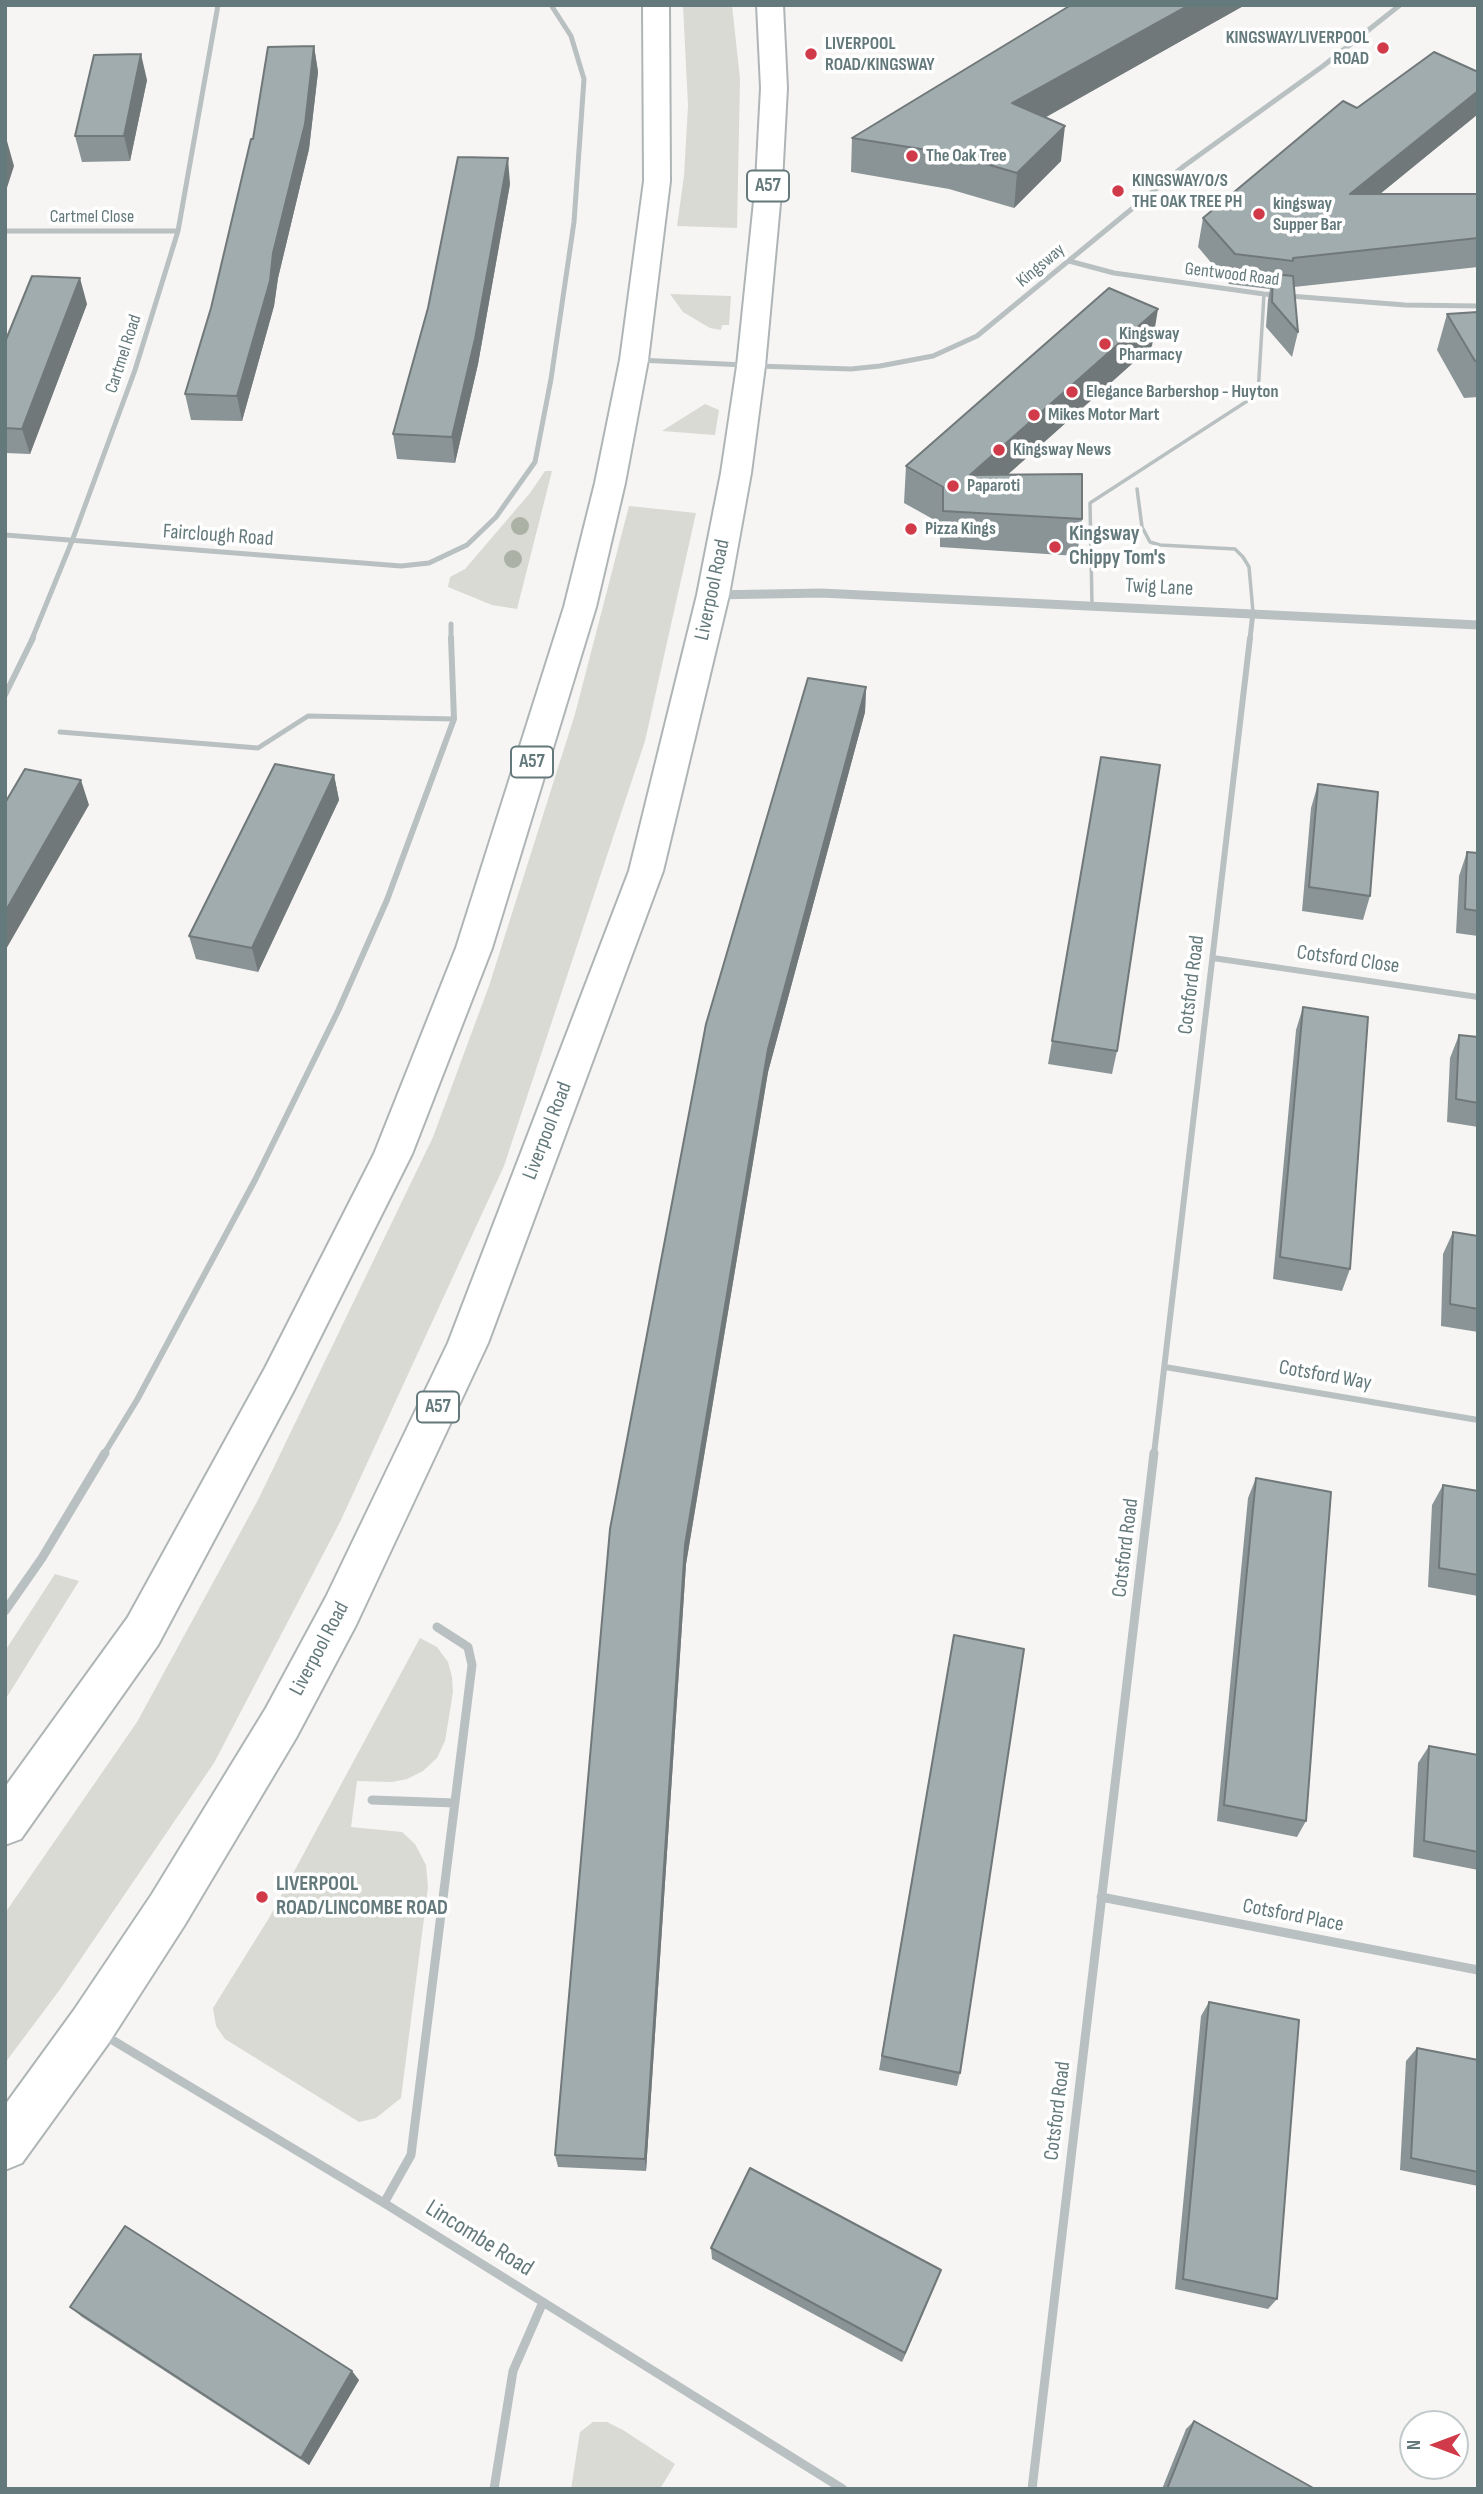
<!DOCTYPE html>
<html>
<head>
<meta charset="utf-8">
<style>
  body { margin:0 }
  #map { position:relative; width:1483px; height:2494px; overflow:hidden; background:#f6f5f3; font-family:"Sofia Sans Condensed",sans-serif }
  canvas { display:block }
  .frame { position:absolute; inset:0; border:7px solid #64797b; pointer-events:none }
  .north { position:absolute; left:1399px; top:2410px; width:70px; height:70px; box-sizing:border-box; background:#fff; border:2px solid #c1c9ca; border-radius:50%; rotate:270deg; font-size:19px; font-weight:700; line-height:28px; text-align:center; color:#64797b }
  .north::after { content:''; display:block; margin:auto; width:24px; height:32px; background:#d03a49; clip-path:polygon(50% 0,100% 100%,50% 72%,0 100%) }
</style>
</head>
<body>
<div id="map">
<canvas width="1483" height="2494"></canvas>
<div class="frame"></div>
<div class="north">N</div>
</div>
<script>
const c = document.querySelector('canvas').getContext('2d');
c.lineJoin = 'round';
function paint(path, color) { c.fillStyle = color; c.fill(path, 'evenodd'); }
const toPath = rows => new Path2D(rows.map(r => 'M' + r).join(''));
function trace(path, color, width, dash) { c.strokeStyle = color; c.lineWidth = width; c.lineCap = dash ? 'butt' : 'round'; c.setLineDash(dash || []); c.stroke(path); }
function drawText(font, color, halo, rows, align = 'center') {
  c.font = font + ' "Sofia Sans Condensed",sans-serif'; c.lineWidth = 7; c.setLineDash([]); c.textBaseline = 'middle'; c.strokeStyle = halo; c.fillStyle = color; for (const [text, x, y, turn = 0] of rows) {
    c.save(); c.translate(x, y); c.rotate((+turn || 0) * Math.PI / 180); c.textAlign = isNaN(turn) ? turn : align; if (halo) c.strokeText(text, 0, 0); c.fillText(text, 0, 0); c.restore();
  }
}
const green = toPath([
  [683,5,732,5,740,79,737,228,677,226,684,176,688,106],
  [670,294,731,296,729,325,722,325,721,330,710,328,683,312],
  [705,404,719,410,715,435,662,431],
  [545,471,552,471,517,609,492,605,448,587,450,577,465,569,530,493],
  [629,506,696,513,645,741,504,1166,340,1522,214,1763,61,1988,5,2063,5,1913,137,1722,258,1500,433,1137,489,986,575,714],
  [55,1574,79,1581,5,1700,5,1651],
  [420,1638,437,1647,448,1662,452,1677,453,1692,445,1741,437,1758,423,1771,407,1779,392,1782,357,1781,351,1827,402,1832,415,1844,426,1865,428,1887,401,2098,376,2118,359,2122,225,2039,216,2026,213,2008,269,1918],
  [593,2422,607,2422,623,2430,675,2464,660,2489,571,2489,580,2432]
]);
const serviceFar1 = toPath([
  [1137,489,1142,527,1150,542,1160,545,1235,549,1243,557,1249,567,1253,612],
  [1092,604,1090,503,1258,394,1264,294]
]);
const service = toPath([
  [60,732,258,748,308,716,454,719]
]);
const minorFar2 = toPath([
  [5,231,178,231],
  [1069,261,1114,273,1264,294,1405,305,1478,306],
  [638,360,745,365],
  [757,366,851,369,880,366,933,356,977,336,1184,166,1323,66,1400,5],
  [5,535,401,566,429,563,467,545,496,517,535,462,551,379,574,222,584,79,571,36,551,5],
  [451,624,451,639],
  [32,639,72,541,135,370,178,231,218,5],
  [1250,639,1253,612]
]);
const minorFar1 = toPath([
  [5,695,33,638],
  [1213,958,1478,997],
  [1165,1367,1478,1420],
  [104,1454,137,1400,255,1180,338,1011,387,900,454,719,451,638],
  [1154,1454,1250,638]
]);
const minor = toPath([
  [5,1611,42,1558,105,1453],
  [372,1800,455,1803],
  [1101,1897,1478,1970],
  [104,2035,384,2203,843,2489],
  [384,2203,411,2155,472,1665,468,1647,437,1627],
  [494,2489,513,2371,543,2302],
  [1032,2489,1154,1453]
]);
const tertiary = toPath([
  [713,595,821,593,1478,625]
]);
const trunk = toPath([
  [643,5,669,5,670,181,648,360,625,483,596,607,492,948,412,1154,293,1392,158,1645,21,1839,5,1845,5,1787,128,1617,265,1368,374,1154,456,948,564,607,595,483,620,360,644,181,643,5],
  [757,5,783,5,787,88,782,182,765,366,751,473,729,595,663,871,488,1343,356,1625,296,1738,184,1926,108,2044,22,2163,5,2170,5,2105,74,2010,152,1894,266,1708,326,1597,448,1343,629,871,697,595,721,473,737,366,756,182,761,88,757,5]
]);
const trees = [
  [520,526],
  [513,559]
];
const wall = toPath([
  [1071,5,1245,5,1045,117,1061,161,1014,208,949,189,851,172,852,138],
  [314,46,318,72,309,149,278,278,274,306,242,421,191,420,185,394,211,308,253,139],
  [1478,72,1478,114,1380,194,1478,194,1478,267,1294,287,1298,332,1292,357,1266,327,1268,300,1270,289,1229,284,1198,247,1203,218,1357,108],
  [147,80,130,161,82,162,75,136],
  [510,184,478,364,455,463,397,459,393,434],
  [87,304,30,454,5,453,5,342],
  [1478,312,1478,397,1464,398,1437,350,1447,314],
  [1152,346,1008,474,1082,519,1077,556,940,547,940,523,904,503,906,466],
  [866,687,865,712,768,1072,686,1564,646,2171,558,2167,555,2155,610,1529],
  [1101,757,1117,1051,1112,1074,1048,1064],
  [334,775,339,800,258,972,196,959,189,936],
  [1318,784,1370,896,1363,920,1302,911,1311,808],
  [1467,852,1478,853,1478,936,1456,933,1459,876],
  [1303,1007,1350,1269,1342,1291,1273,1279,1296,1030],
  [1459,1035,1478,1037,1478,1127,1447,1122,1450,1058],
  [1453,1232,1478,1236,1478,1332,1441,1326,1443,1254],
  [1256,1478,1306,1821,1297,1837,1217,1821,1248,1498],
  [1443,1485,1478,1491,1478,1596,1428,1587,1432,1505],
  [954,1635,960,2073,957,2086,879,2070],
  [1429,1746,1478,1755,1478,1870,1413,1857,1418,1763],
  [1209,2002,1277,2299,1268,2309,1175,2289,1201,2016],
  [1417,2048,1478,2060,1478,2186,1400,2170,1406,2061],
  [711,2248,937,2280,902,2362,712,2259],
  [70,2307,359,2380,309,2465,82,2317],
  [1194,2421,1315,2489,1162,2489,1186,2429]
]);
const shadedWall = toPath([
  [1189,5,1245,5,1009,138,1012,103],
  [314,46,318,72,309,149,278,278,274,306,242,421,237,396,273,253],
  [141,54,147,80,130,161,124,136],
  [1478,91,1478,114,1343,224,1350,194],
  [1065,126,1061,161,1014,208,1017,173],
  [7,141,14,166,5,194,5,147],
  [508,158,510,184,478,364,455,463,452,437],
  [80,278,87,304,30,454,22,429],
  [1158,309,1152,346,967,511,970,475],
  [866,687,865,712,768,1072,686,1564,646,2171,645,2159,685,1545,768,1049],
  [334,775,339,800,258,972,252,948],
  [81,780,89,805,5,951,5,912],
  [941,2270,937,2280,902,2362,905,2353],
  [352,2371,359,2380,309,2465,301,2458]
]);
const building = toPath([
  [1071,5,1189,5,1012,103,1065,126,1017,173,952,154,852,138,1071,5],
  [314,46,305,124,273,253,270,281,237,396,185,394,211,308,251,139,253,139,268,47,314,46],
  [1434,52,1478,72,1478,91,1350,194,1478,194,1478,238,1293,258,1293,261,1235,254,1203,218,1343,101,1357,108,1434,52],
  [141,54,124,136,75,136,94,55,141,54],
  [458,157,508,158,475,339,452,437,393,434,428,308,458,157],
  [1273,274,1293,276,1298,332,1272,302,1273,274],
  [32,276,80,278,22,429,5,428,5,342,32,276],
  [1109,288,1158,309,970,475,1082,474,1082,519,943,511,943,487,906,466,1109,288],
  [1478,312,1478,361,1475,361,1447,314,1478,312],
  [808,678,866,687,768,1049,685,1545,645,2159,555,2155,610,1529,706,1024,808,678],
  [1101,757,1160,765,1117,1051,1052,1041,1101,757],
  [275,764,334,775,252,948,189,936,275,764],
  [25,769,81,780,5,912,5,803,25,769],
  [1318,784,1378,792,1370,896,1309,887,1318,784],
  [1467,852,1478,853,1478,911,1465,909,1467,852],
  [1303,1007,1368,1017,1350,1269,1280,1257,1303,1007],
  [1459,1035,1478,1037,1478,1103,1456,1099,1459,1035],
  [1453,1232,1478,1236,1478,1309,1450,1304,1453,1232],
  [1256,1478,1331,1492,1306,1821,1224,1805,1256,1478],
  [1443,1485,1478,1491,1478,1575,1439,1568,1443,1485],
  [954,1635,1024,1649,960,2073,882,2056,954,1635],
  [1429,1746,1478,1755,1478,1852,1424,1841,1429,1746],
  [1209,2002,1299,2020,1277,2299,1183,2279,1209,2002],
  [1417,2048,1478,2060,1478,2172,1411,2158,1417,2048],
  [750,2168,941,2270,905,2353,711,2248,750,2168],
  [125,2226,352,2371,301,2458,70,2307,125,2226],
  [1194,2421,1315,2489,1167,2489,1194,2421]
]);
const markers = [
  [1383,48,7,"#d03a49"],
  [811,54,7,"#d03a49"],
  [912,156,7,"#d03a49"],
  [1118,191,7,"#d03a49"],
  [1259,214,7,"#d03a49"],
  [1105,344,7,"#d03a49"],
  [1072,392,7,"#d03a49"],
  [1034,415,7,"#d03a49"],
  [999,450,7,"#d03a49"],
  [953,486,7,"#d03a49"],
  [911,529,7,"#d03a49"],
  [1055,547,7,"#d03a49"],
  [262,1897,7,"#d03a49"]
];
const farPoinames = [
  ["KINGSWAY/LIVERPOOL",1369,38,"right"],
  ["ROAD",1369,59,"right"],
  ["LIVERPOOL",825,44],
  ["ROAD/KINGSWAY",825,65],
  ["The Oak Tree",926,156],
  ["KINGSWAY/O/S",1132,181],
  ["THE OAK TREE PH",1132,202],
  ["kingsway",1273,204],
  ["Supper Bar",1273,225],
  ["Kingsway",1119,334],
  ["Pharmacy",1119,355],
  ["Elegance Barbershop - Huyton",1086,392],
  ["Mikes Motor Mart",1048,415],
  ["Kingsway News",1013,450],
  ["Paparoti",967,486],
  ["Pizza Kings",925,529]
];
const farStreetnames = [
  ["Cartmel Close",92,217],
  ["Kingsway",1041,266,-40],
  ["Gentwood Road",1232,275,7],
  ["Cartmel Road",124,354,-72]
];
const shields = [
  [768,186,42],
  [532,762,42],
  [438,1407,42]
];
const shieldNames = [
  ["A57",768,186],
  ["A57",532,762],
  ["A57",438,1407]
];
const poiNames = [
  ["Kingsway",1069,535],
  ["Chippy Tom's",1069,559],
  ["LIVERPOOL",276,1885],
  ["ROAD/LINCOMBE ROAD",276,1909]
];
const streetNames = [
  ["Fairclough Road",218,536,4],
  ["Twig Lane",1159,588,3],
  ["Liverpool Road",713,590,-78],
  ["Cotsford Close",1348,960,8],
  ["Cotsford Road",1192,985,-83],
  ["Liverpool Road",548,1131,-69],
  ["Cotsford Way",1325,1376,10],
  ["Cotsford Road",1126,1548,-83],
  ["Liverpool Road",320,1649,-62],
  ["Cotsford Place",1293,1916,11],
  ["Cotsford Road",1058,2111,-83]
];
const nearStreetnames = [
  ["Lincombe Road",479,2239,32]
];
paint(green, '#d8dad3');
trace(trunk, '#afb5b6', 4);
trace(serviceFar1, '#b9c0c1', 3.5);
trace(service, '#b9c0c1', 5);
trace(minorFar2, '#b9c0c1', 5);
trace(minorFar1, '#b9c0c1', 6);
trace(minor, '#b9c0c1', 9);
trace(tertiary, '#b9c0c1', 9);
paint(trunk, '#fff');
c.fillStyle = '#acb1a5';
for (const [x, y] of trees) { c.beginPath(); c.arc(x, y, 9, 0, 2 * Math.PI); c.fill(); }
paint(wall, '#8a9496');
paint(shadedWall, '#71787a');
paint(building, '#a1acae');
trace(building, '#71787a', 2);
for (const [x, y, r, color] of markers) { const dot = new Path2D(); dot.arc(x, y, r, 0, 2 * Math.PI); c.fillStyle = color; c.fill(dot); trace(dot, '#fff', 2.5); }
drawText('bold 18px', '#64797b', '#fff', farPoinames, 'left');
drawText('18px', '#64797b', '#fff', farStreetnames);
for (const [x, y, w] of shields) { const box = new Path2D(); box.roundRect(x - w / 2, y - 15.5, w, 31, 5); c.fillStyle = '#fff'; c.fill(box); trace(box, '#64797b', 2); }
drawText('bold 19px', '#64797b', null, shieldNames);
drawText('bold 21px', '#64797b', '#fff', poiNames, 'left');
drawText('21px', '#64797b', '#fff', streetNames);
drawText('24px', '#64797b', '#fff', nearStreetnames);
</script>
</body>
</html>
